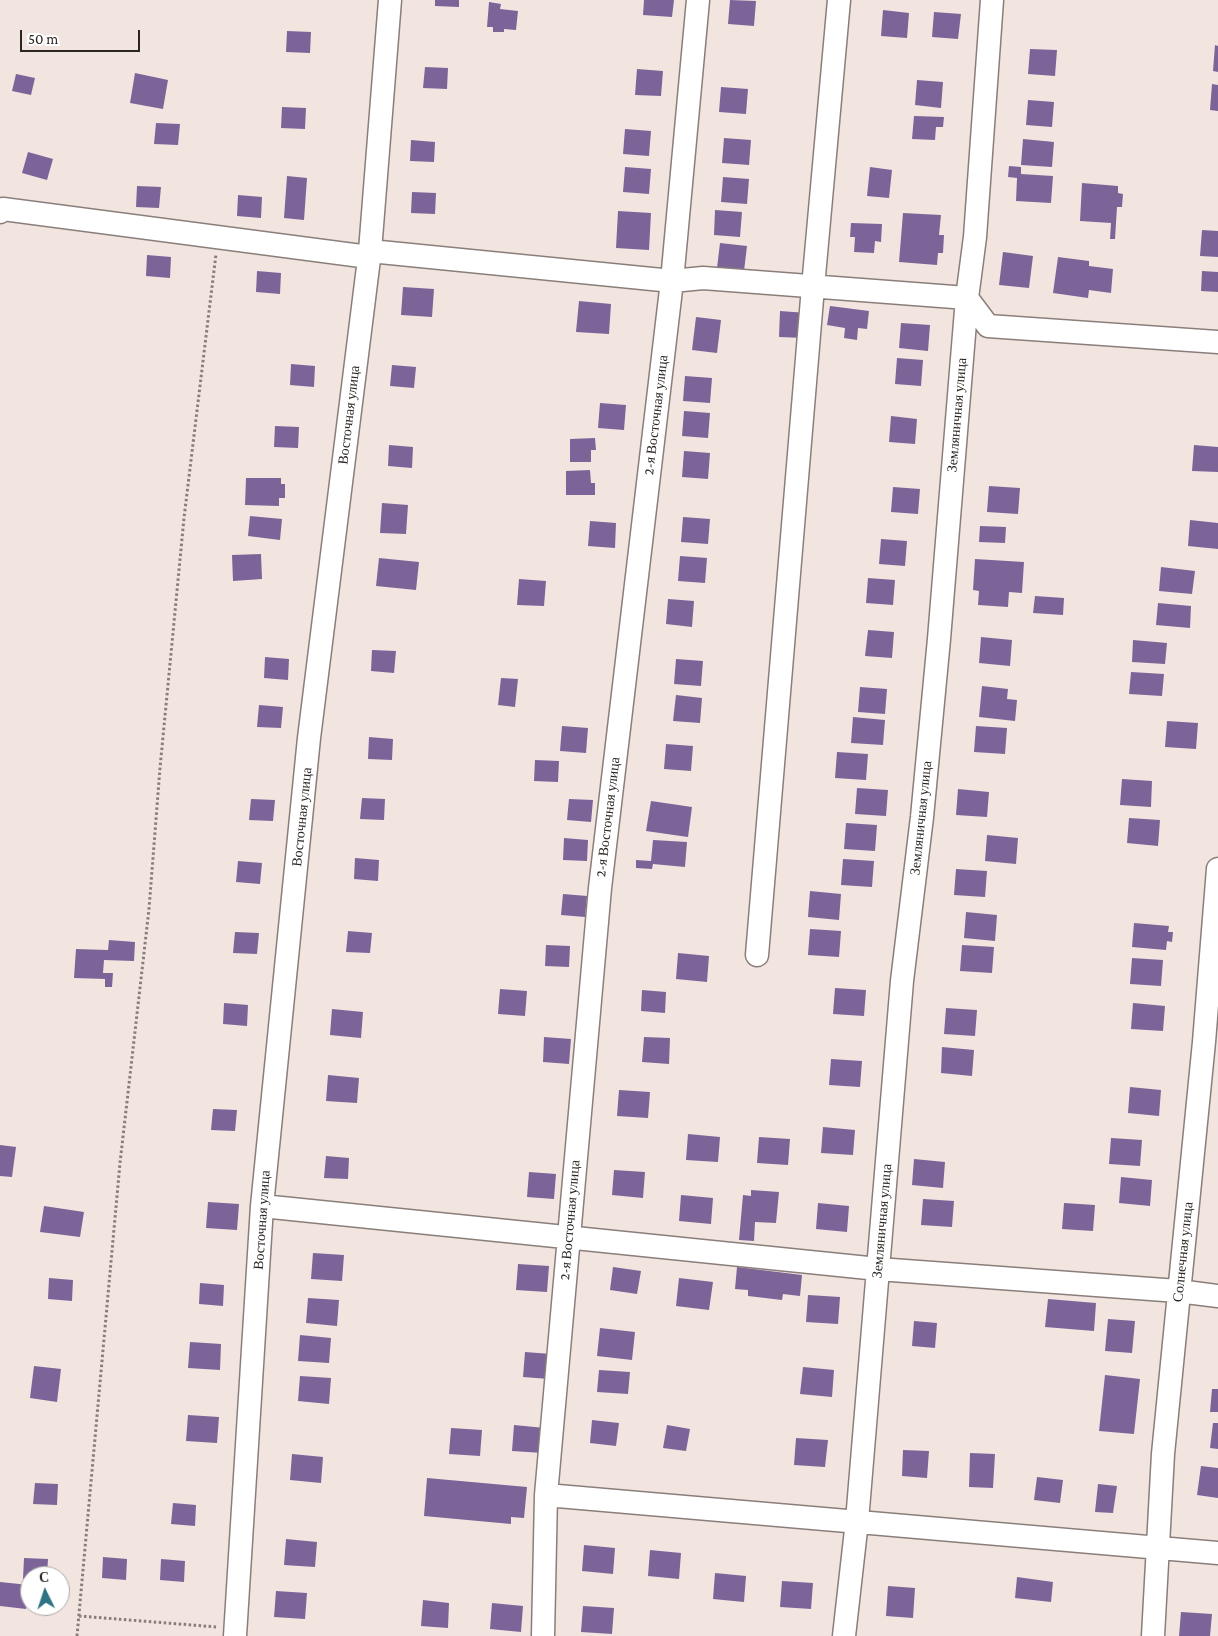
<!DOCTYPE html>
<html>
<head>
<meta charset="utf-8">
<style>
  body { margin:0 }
  #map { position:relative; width:1218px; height:1636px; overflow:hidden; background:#f2e5e0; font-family:"Crimson Pro",serif }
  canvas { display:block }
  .north { position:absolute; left:20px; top:1566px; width:50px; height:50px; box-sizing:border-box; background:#fff; border:1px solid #aaa8a7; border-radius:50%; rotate:356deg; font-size:14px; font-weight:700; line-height:20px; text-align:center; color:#2a2523 }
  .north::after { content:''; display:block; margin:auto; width:18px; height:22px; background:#307384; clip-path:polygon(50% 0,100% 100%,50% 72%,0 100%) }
  .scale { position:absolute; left:20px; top:30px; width:120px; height:22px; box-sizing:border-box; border:2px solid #2a2523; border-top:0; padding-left:6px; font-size:15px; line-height:18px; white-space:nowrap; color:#2a2523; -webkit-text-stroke:4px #fff; paint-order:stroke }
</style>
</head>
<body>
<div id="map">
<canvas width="1218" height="1636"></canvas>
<div class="north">С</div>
<div class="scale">50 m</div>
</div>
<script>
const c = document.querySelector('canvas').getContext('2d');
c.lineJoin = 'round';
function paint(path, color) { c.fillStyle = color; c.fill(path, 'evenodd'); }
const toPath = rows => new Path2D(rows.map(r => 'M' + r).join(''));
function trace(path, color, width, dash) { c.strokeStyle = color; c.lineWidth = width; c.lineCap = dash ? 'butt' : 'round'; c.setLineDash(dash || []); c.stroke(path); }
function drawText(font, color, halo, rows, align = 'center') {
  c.font = font + ' "Crimson Pro",serif'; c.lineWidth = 5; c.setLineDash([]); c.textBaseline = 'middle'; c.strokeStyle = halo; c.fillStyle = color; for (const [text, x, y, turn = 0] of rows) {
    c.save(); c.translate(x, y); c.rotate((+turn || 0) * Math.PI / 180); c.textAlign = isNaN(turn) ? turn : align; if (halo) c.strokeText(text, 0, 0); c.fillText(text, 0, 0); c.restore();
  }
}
const building = toPath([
  [435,0,459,0,459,7,435,6],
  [644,0,674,0,672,17,643,15],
  [730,0,756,1,754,26,728,24],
  [489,2,501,4,500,9,518,11,516,30,504,29,504,32,493,32,493,27,487,27],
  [883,10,909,13,907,38,881,36],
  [934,12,961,14,958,39,932,37],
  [287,31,311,32,310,53,286,52],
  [1215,45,1218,46,1218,72,1213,71],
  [1030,49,1057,50,1055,76,1028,74],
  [425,67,448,68,447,89,423,88],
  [637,69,663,71,661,96,635,95],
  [135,73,168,80,163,109,130,103],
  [16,74,35,78,31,95,12,91],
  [917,80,943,82,941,108,915,105],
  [1212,84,1218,85,1218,111,1210,110],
  [721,87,748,89,746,114,719,112],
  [1028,100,1054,102,1052,127,1026,125],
  [282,107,306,108,305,129,281,128],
  [914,116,944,117,943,127,936,127,935,140,912,139],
  [156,123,180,124,178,145,154,144],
  [625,129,651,131,649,156,623,154],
  [724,138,751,140,749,165,722,163],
  [1023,139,1054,142,1052,167,1021,165],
  [411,140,435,142,434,162,410,161],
  [28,152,53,159,47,180,22,173],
  [1009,166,1021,167,1021,174,1053,176,1051,203,1016,201,1017,178,1008,177],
  [625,167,651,169,649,194,623,192],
  [870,167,892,170,889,198,867,196],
  [287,176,307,178,304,220,284,218],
  [723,177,749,179,747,204,721,202],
  [1082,183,1118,186,1118,193,1123,194,1122,207,1117,207,1115,239,1110,239,1111,223,1080,221],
  [137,186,161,187,159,208,136,207],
  [412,192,436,193,435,214,411,213],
  [238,195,262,197,261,218,237,216],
  [715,210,742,212,740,237,714,235],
  [618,211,651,213,649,250,616,248],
  [903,213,941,215,939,235,944,235,943,253,938,253,937,265,899,262],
  [851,223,882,224,881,242,875,241,874,253,854,252,855,237,850,237],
  [1202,230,1218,231,1218,257,1200,256],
  [720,243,747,246,744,271,717,268],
  [1003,252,1033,256,1029,288,999,285],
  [147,255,171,257,170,278,146,276],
  [1058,257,1089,261,1089,266,1113,269,1111,293,1089,290,1088,298,1053,293],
  [257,271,281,273,280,294,256,292],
  [1202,271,1218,272,1218,292,1201,291],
  [403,287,434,289,432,317,401,315],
  [579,301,611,304,609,334,576,332],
  [830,306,869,311,867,329,858,328,857,340,844,338,845,328,827,325],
  [780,311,807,313,805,338,779,337],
  [696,317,721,320,717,353,692,350],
  [901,323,930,325,928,351,899,348],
  [897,358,923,360,921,386,895,384],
  [291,364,315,366,314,387,290,385],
  [392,365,416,367,414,388,390,386],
  [685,376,712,378,710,403,683,401],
  [600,403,626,405,624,430,598,428],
  [684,411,710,413,708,438,682,436],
  [891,416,917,419,915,444,889,442],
  [275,426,299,427,298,448,274,447],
  [595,438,596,450,591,450,591,462,570,462,570,439],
  [389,445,413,447,412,468,388,466],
  [1194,445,1218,447,1218,472,1192,471],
  [684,451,710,453,708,479,682,477],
  [590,470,591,483,595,483,595,495,566,495,566,471],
  [246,478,281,478,281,484,285,484,285,498,279,498,279,506,245,505],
  [989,486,1020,488,1018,514,987,512],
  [893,487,920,489,918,514,891,512],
  [382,503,408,505,406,534,380,533],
  [250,516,282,519,280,540,248,536],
  [683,517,710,519,708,544,681,542],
  [1190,520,1218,523,1218,549,1188,546],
  [590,521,616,523,615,548,588,546],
  [980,526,1006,527,1005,543,979,542],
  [881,539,907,541,905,566,879,564],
  [261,554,262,579,233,581,232,555],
  [680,556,707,558,705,583,678,581],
  [379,558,419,562,416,590,376,586],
  [975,559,1024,562,1022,593,1009,592,1008,607,978,605,979,591,973,590],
  [1161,567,1195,571,1192,594,1159,591],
  [868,578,895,580,893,605,866,603],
  [519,579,546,581,544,606,517,605],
  [1035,596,1064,598,1063,615,1033,613],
  [668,599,694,601,692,627,666,624],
  [1158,603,1191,606,1190,628,1156,625],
  [868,630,894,632,892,658,865,656],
  [981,637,1012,640,1010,666,979,663],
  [1133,640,1167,643,1165,664,1132,662],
  [372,650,396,651,394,673,371,671],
  [265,657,289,659,288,680,264,678],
  [676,659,703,661,701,686,674,684],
  [1131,672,1164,674,1162,696,1129,694],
  [501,678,518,679,515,707,498,705],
  [982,686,1008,689,1007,699,1017,700,1015,721,979,717],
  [860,687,887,689,885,714,858,712],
  [676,695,702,698,700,723,673,721],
  [259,705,283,707,281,728,257,727],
  [853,717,885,720,883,745,851,743],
  [1167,721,1198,723,1196,749,1165,747],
  [562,726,588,728,586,753,560,751],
  [976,726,1007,728,1005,754,974,752],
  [369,737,393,739,392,760,368,759],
  [666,744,693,746,691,771,664,769],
  [837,752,868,754,866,780,835,778],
  [535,760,559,761,558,782,534,781],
  [1122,779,1152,781,1151,807,1120,805],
  [857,788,888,790,886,816,855,814],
  [958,789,989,792,987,817,956,815],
  [362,798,385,799,384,820,360,819],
  [251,799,275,800,273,821,249,820],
  [569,799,593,800,591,822,567,820],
  [651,801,692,807,688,837,646,831],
  [1129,818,1160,820,1158,846,1127,843],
  [846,823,877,825,875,851,844,849],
  [987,835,1018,838,1016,864,985,861],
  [564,838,588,840,587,861,563,860],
  [653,840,687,842,685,867,653,864,652,869,636,868,636,860,651,861],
  [355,858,379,860,378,881,354,879],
  [843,859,874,861,872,887,841,885],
  [238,861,262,863,260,884,236,882],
  [956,869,987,871,985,897,954,895],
  [810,891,841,894,839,920,808,917],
  [563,894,587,896,585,917,561,915],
  [966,912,997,915,995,941,964,938],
  [1134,923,1169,926,1168,932,1173,932,1172,942,1167,941,1166,950,1132,947],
  [810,929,841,931,839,957,808,955],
  [348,931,372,933,370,953,346,952],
  [235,932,259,933,257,954,233,953],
  [109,940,135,942,134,961,104,960,103,973,113,973,112,987,105,987,105,979,74,978,76,949,108,950],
  [546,945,570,946,569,967,545,966],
  [962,945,994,947,992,973,960,971],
  [678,953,709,956,707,982,676,979],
  [1132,958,1163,960,1161,986,1130,984],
  [835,988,866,990,864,1016,833,1014],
  [500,989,527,991,525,1016,498,1014],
  [642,990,666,992,665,1013,641,1011],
  [224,1003,248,1005,247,1026,223,1024],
  [1133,1003,1165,1006,1163,1031,1131,1029],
  [946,1008,977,1010,975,1036,944,1034],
  [332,1009,363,1012,361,1038,330,1035],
  [544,1037,571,1039,569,1064,543,1062],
  [644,1037,670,1038,669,1064,642,1062],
  [942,1047,974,1050,972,1076,941,1073],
  [831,1059,862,1061,860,1087,829,1085],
  [328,1075,359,1078,357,1103,326,1101],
  [1130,1087,1161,1090,1159,1116,1128,1113],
  [619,1090,650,1092,648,1118,617,1116],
  [213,1109,237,1110,235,1131,211,1130],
  [823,1127,855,1130,853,1155,821,1153],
  [688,1134,720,1137,718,1162,686,1160],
  [759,1137,790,1139,788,1165,757,1163],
  [1111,1138,1142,1140,1140,1166,1109,1164],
  [0,1145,16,1147,12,1177,0,1176],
  [326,1156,349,1158,348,1179,324,1178],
  [914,1159,945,1162,943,1188,912,1185],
  [614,1170,645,1172,643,1198,612,1195],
  [529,1172,556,1174,554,1199,527,1197],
  [1121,1177,1152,1180,1150,1206,1119,1203],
  [751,1190,779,1192,776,1223,755,1222,754,1241,739,1240,743,1195,751,1196],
  [681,1195,713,1198,711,1224,679,1221],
  [923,1199,954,1201,952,1227,921,1225],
  [208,1202,239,1204,237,1230,206,1228],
  [818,1203,849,1206,847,1232,816,1229],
  [1064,1203,1095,1205,1093,1231,1062,1229],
  [44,1206,84,1212,80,1237,40,1232],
  [313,1253,344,1255,342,1281,311,1279],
  [518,1264,549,1266,547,1292,516,1290],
  [613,1267,641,1271,637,1294,610,1290],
  [737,1267,802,1275,800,1296,783,1294,782,1300,748,1296,748,1290,735,1289],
  [49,1278,73,1280,72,1301,48,1299],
  [679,1278,713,1282,709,1310,676,1306],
  [200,1283,224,1285,223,1306,199,1304],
  [808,1295,840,1297,838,1324,806,1322],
  [308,1298,339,1300,337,1326,306,1323],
  [1048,1299,1096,1303,1094,1331,1045,1327],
  [1108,1319,1135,1321,1132,1353,1105,1351],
  [914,1321,937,1323,935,1348,912,1346],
  [600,1328,635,1332,632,1360,597,1356],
  [300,1335,331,1338,329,1363,298,1361],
  [190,1342,221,1344,220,1370,188,1368],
  [525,1352,551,1354,549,1379,523,1377],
  [34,1366,61,1369,57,1402,30,1398],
  [803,1367,834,1370,832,1397,800,1394],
  [599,1370,630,1372,628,1394,597,1392],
  [1105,1375,1140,1379,1134,1434,1099,1431],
  [300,1376,331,1378,329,1404,298,1401],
  [1212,1389,1218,1389,1218,1412,1210,1412],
  [188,1415,219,1417,217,1443,186,1441],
  [592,1420,619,1423,616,1446,590,1443],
  [1213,1423,1218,1423,1218,1449,1210,1448],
  [514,1425,545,1428,543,1453,512,1451],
  [667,1425,690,1429,686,1451,663,1448],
  [451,1428,482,1430,480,1456,449,1454],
  [796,1438,828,1440,825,1467,794,1465],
  [903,1450,929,1451,927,1478,902,1476],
  [970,1453,995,1454,993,1488,969,1487],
  [292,1454,323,1457,321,1483,290,1480],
  [1201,1466,1218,1468,1218,1498,1197,1495],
  [1037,1477,1063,1480,1060,1503,1034,1500],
  [427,1478,527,1487,524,1518,511,1517,511,1524,424,1516],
  [35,1483,58,1484,57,1505,33,1504],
  [1098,1484,1117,1486,1113,1513,1095,1512],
  [173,1503,196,1505,195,1526,171,1524],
  [286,1539,317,1542,315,1567,284,1565],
  [584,1545,615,1548,613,1574,582,1571],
  [650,1550,681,1553,679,1579,648,1576],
  [103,1557,127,1559,126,1580,102,1578],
  [24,1558,48,1559,47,1576,30,1576,30,1579,23,1579],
  [161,1559,185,1561,184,1582,160,1580],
  [715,1573,746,1576,744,1602,713,1599],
  [1017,1577,1053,1582,1051,1602,1015,1598],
  [782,1581,813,1583,811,1609,780,1607],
  [0,1582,29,1585,26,1609,0,1606],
  [888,1586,915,1588,913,1618,886,1616],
  [276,1591,307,1593,305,1619,274,1617],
  [423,1600,449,1603,448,1628,421,1626],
  [492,1603,523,1606,521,1632,490,1629],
  [583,1606,614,1608,612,1634,581,1632],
  [1181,1612,1212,1614,1210,1636,1179,1636]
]);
const path = toPath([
  [79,1616,217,1627],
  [77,1636,120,1163,149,909,160,768,184,518,216,254]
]);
const minor = toPath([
  [0,212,3,209,369,257],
  [370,251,672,281,703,278,967,298,988,326,1218,342],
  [757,955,813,287,839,0],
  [262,1206,878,1269,1178,1291,1218,1296],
  [546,1495,1218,1553],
  [235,1636,262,1206,309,738,370,251,390,0],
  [543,1636,546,1495,600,888,672,281,698,0],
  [844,1636,857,1521,902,981,922,817,939,639,967,298,975,237,992,0],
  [1153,1636,1163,1454,1204,1042,1218,869]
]);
const streetNames = [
  ["Восточная улица",349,415,-83],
  ["2-я Восточная улица",656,415,-83],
  ["Земляничная улица",957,415,-85],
  ["Восточная улица",302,817,-84],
  ["2-я Восточная улица",608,817,-83],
  ["Земляничная улица",921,818,-84],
  ["Восточная улица",262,1220,-86],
  ["2-я Восточная улица",570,1220,-85],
  ["Земляничная улица",882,1221,-85],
  ["Солнечная улица",1183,1252,-84]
];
paint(building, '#7c6499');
trace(minor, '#8a7e7a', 25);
trace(path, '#877e7b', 3, [2.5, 2.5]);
trace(minor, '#fff', 22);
drawText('14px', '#2a2523', '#fff', streetNames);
</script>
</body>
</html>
